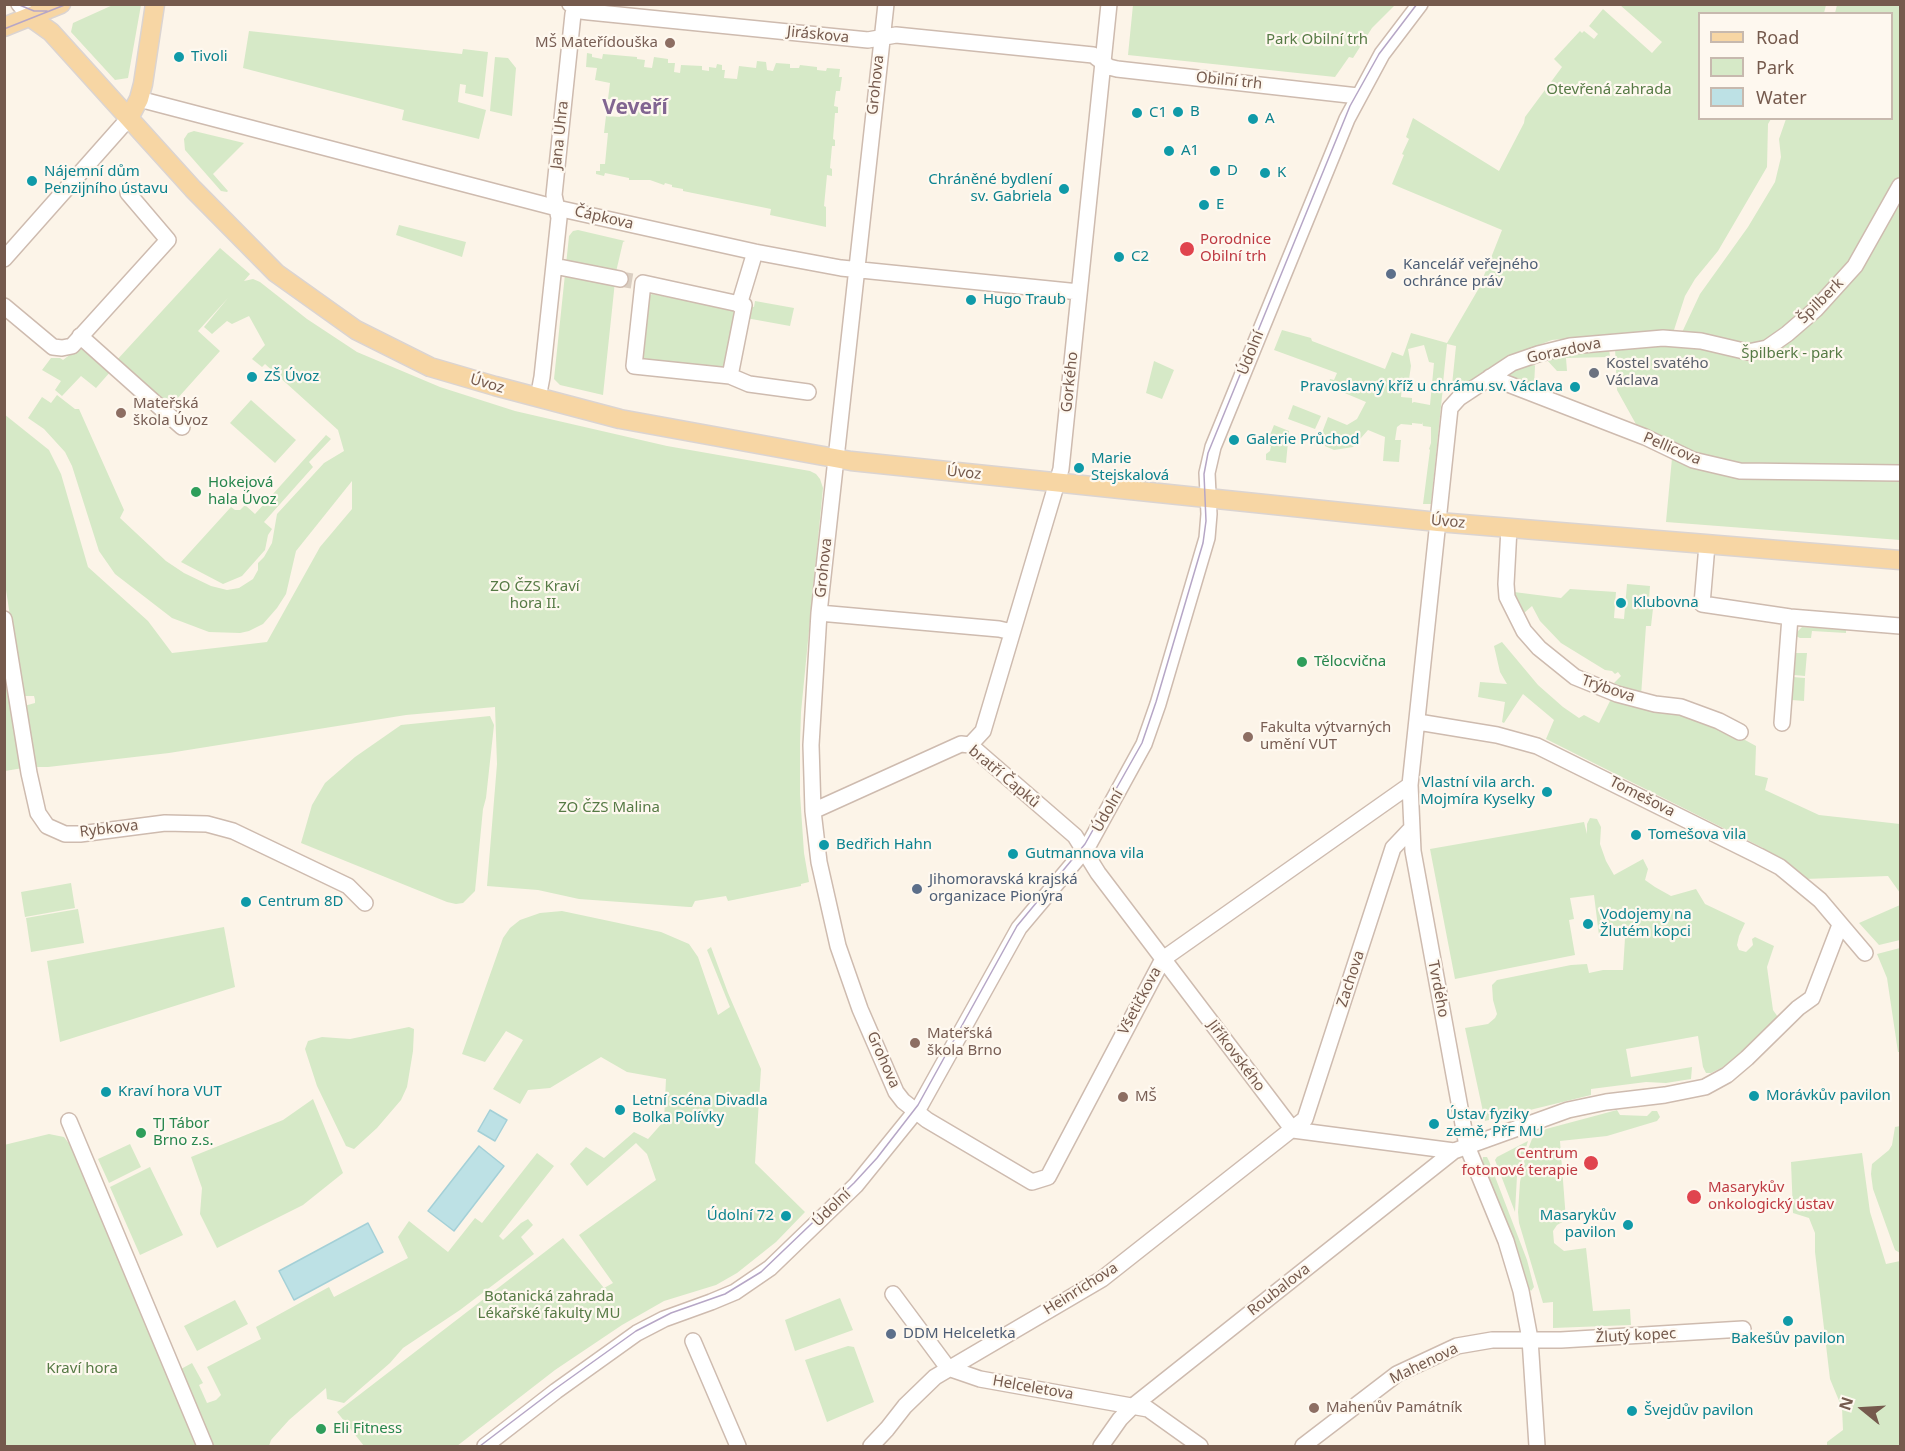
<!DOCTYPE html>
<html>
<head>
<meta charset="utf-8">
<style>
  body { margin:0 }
  #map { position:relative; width:1905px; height:1451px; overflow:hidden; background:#fcf4e8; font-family:"Noto Sans",sans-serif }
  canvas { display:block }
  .frame { position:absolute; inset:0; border:6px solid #755a4d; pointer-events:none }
  .legend { position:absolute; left:1698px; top:12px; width:195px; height:108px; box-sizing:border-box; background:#fef8ef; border:2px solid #c7b9ae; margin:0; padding:8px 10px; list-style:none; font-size:18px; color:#755a4d }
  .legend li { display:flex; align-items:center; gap:12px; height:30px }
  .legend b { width:30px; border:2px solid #c7b9ae }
  .north { position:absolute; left:1833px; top:1379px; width:60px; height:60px; -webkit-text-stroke:4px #fef8ef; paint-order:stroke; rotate:288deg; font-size:16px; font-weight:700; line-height:24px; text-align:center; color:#755a4d }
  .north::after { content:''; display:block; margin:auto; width:21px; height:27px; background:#755a4d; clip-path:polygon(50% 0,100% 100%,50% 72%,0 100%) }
</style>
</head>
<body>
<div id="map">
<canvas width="1905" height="1451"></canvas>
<div class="frame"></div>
<ul class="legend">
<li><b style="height:8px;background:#f7d6a4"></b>Road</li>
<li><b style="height:16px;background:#d6e9c7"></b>Park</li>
<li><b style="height:16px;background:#bde1e5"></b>Water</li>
</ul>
<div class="north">N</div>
</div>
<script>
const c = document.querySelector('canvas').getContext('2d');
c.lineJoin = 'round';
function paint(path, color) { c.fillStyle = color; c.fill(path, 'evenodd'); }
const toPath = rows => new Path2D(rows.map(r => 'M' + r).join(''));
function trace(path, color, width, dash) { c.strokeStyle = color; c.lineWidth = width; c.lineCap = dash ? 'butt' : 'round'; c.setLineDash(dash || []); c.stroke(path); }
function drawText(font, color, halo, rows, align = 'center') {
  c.font = font + ' "Noto Sans",sans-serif'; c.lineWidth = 4.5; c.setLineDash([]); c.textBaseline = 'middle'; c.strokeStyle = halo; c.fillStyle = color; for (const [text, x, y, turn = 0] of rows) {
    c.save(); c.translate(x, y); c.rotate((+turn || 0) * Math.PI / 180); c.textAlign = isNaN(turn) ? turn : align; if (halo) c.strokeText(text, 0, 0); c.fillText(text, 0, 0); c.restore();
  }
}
const green = toPath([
  [115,4,141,5,128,78,115,80,71,32,73,23],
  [1133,5,1395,5,1372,28,1353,58,1349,57,1335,77,1128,55],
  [1620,5,1826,5,1824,13,1700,14,1700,118,1771,119,1768,124,1767,167,1718,251,1695,279,1685,296,1674,330,1622,333,1552,340,1507,357,1454,392,1454,386,1452,385,1456,346,1447,344,1443,383,1441,383,1440,387,1443,387,1431,504,1423,504,1430,450,1429,449,1431,443,1431,427,1423,426,1422,422,1422,424,1412,423,1412,425,1401,424,1397,427,1395,440,1401,440,1399,462,1383,461,1385,437,1368,430,1353,447,1334,450,1318,443,1328,417,1347,425,1357,419,1366,402,1328,386,1330,379,1334,380,1337,373,1274,350,1282,330,1311,338,1312,341,1385,369,1392,352,1403,356,1411,333,1447,343,1479,288,1502,230,1392,184,1404,155,1402,154,1409,139,1406,137,1413,118,1499,171,1524,123,1525,117,1562,67,1554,59,1580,31,1582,33,1584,31,1594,39,1598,34,1589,26,1603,9,1652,53,1662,42],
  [1424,345,1429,362,1434,363,1430,405,1414,402,1412,403,1412,398,1401,397,1402,386,1408,386,1411,366,1408,349],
  [1837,5,1900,5,1900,467,1817,466,1797,463,1781,465,1743,465,1701,456,1637,426,1617,390,1615,348,1677,343,1700,294,1748,227,1775,182,1781,157,1779,139,1786,119,1892,118,1892,14,1835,13],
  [249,31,462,54,463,49,488,52,483,97,465,93,466,85,460,84,458,102,486,110,479,139,402,120,404,110,243,68],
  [587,53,592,54,592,57,602,59,603,54,637,57,637,59,645,60,644,67,652,68,654,57,668,59,668,63,675,63,674,72,680,73,681,65,702,66,702,70,709,71,709,67,716,68,717,64,722,65,722,70,725,70,724,78,737,79,739,66,756,68,757,61,766,62,767,70,773,71,776,63,790,64,790,68,799,68,800,65,817,67,817,70,826,71,827,68,840,69,839,77,842,77,840,91,836,91,834,106,838,107,838,113,835,113,833,139,835,140,835,146,832,146,830,168,832,169,832,176,827,175,824,206,826,207,826,227,770,215,771,209,683,191,683,189,672,187,672,185,665,183,664,185,650,180,629,180,629,178,605,173,604,176,596,174,596,171,600,171,600,164,605,164,608,133,604,133,606,116,620,117,621,101,608,99,610,83,595,80,597,68,586,67],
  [495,57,508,58,516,68,512,116,490,111],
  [194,131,244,143,213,174,228,191,227,192,221,191,185,150,184,139,188,133],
  [399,225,466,242,462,257,396,235],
  [578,230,625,241,623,242,616,272,603,395,560,385,554,379,569,236,573,231],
  [220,248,250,274,244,281,253,279,260,282,307,319,357,352,440,387,515,411,667,446,810,471,816,474,820,479,823,488,801,712,800,743,800,794,804,853,809,882,801,884,801,886,728,901,726,896,695,901,692,907,689,907,579,899,538,890,487,886,497,764,495,707,406,715,169,753,48,767,37,767,33,765,24,706,35,703,35,700,34,696,22,696,5,583,4,414,49,450,61,474,88,567,148,621,172,653,267,642,320,547,352,509,352,481,296,551,286,594,277,608,263,624,249,631,240,633,209,632,172,618,115,574,99,551,72,466,65,452,44,429,28,418,42,397,51,403,57,395,75,409,79,409,124,510,120,518,166,561,184,573,211,586,227,590,239,588,253,579,258,570,258,563,264,557,272,543,277,514,324,463,344,451,338,430,265,364,262,367,252,359,265,345,249,316,232,324,227,321,212,334,204,327,228,298,198,331,220,351,168,409,116,361],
  [652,294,703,304,707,301,732,309,737,314,731,359,722,371,640,360,648,296],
  [755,301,794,308,790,326,746,318,749,306,754,307],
  [1609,348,1610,357,1566,358,1567,371,1557,371,1546,359,1552,355],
  [83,349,89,351,111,371,96,388,81,376,62,396,55,390,61,381,42,370,51,358,60,358,63,360,76,350],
  [1154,361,1174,370,1162,399,1146,393],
  [1533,362,1535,366,1534,387,1508,378,1508,373],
  [251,400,296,440,275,463,230,423],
  [1293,405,1321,416,1315,429,1288,419],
  [1274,425,1289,431,1286,463,1266,460,1266,454,1270,451,1271,446,1266,445],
  [326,435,331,439,309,462,313,467,264,522,272,529,268,535,265,550,242,576,223,584,181,562,231,507,235,510,240,510,245,505,255,514],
  [1672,458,1689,466,1900,480,1900,540,1666,522],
  [1627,584,1650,586,1649,599,1654,600,1651,626,1646,626,1641,696,1619,692,1621,687,1614,683,1621,676,1618,672,1615,674,1612,671,1605,670,1561,643,1540,621,1532,606,1524,613,1514,592,1561,598,1570,589,1616,592,1614,618,1624,619],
  [1802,627,1846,630,1846,633,1812,631,1811,638,1800,638,1796,636,1796,633],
  [1502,642,1538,685,1563,707,1579,718,1584,715,1599,723,1612,697,1681,712,1714,723,1756,746,1755,775,1768,778,1765,790,1819,815,1900,824,1900,893,1888,876,1805,879,1763,851,1763,848,1546,739,1554,720,1523,694,1504,723,1502,722,1505,702,1478,697,1480,682,1507,684,1500,672,1494,646],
  [4,647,23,768,5,771,4,771],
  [1795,653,1807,653,1805,676,1794,675],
  [1793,677,1805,678,1804,701,1792,700],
  [490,716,494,725,486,798,483,809,475,891,463,903,456,904,447,902,301,843,312,805,325,783,355,757,401,725],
  [1590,818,1597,819,1601,827,1600,844,1606,861,1614,875,1643,859,1648,869,1645,880,1655,887,1671,896,1696,889,1705,904,1745,923,1739,936,1737,945,1739,950,1746,952,1753,945,1752,939,1755,937,1774,946,1767,967,1773,1010,1780,1020,1733,1062,1711,1073,1706,1073,1703,1067,1698,1036,1626,1049,1631,1077,1692,1067,1691,1079,1666,1083,1646,1082,1591,1089,1591,1095,1485,1121,1465,1028,1488,1024,1495,1018,1497,1014,1493,1000,1492,985,1497,980,1571,965,1587,964,1589,973,1603,970,1623,970,1625,938,1599,935,1594,895,1570,898,1574,919,1569,920,1575,955,1455,979,1430,849,1584,822,1587,834,1587,824],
  [71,883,75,908,25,917,21,892],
  [1900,905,1900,940,1879,945,1859,923],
  [78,909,84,943,31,952,26,918],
  [562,911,661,932,689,944,698,957,718,1015,730,1007,707,950,711,947,728,993,761,1069,755,1163,805,1212,776,1242,737,1273,716,1285,664,1301,622,1325,555,1370,457,1446,364,1446,337,1412,563,1238,604,1288,613,1283,579,1235,656,1180,647,1154,636,1143,587,1186,570,1164,586,1147,604,1158,634,1132,648,1139,664,1121,666,1079,627,1072,601,1057,550,1088,528,1090,520,1104,493,1089,523,1040,506,1031,485,1062,462,1054,503,938,510,928,520,920,540,913],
  [224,927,235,987,60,1042,47,961],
  [1900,948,1900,1052,1898,1052,1887,978,1877,954],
  [409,1027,414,1029,413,1051,407,1087,401,1100,377,1128,354,1149,346,1146,317,1086,305,1049,308,1041,322,1037,350,1039],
  [313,1099,343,1173,303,1205,217,1248,200,1214,202,1188,191,1157,283,1120],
  [1617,1110,1620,1115,1647,1116,1652,1111,1657,1111,1660,1117,1657,1121,1607,1136,1560,1141,1566,1220,1557,1225,1553,1231,1554,1243,1564,1251,1586,1248,1593,1311,1630,1309,1631,1325,1553,1328,1553,1302,1543,1303,1519,1223,1518,1212,1520,1182,1525,1157,1532,1139,1546,1129],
  [1900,1126,1900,1253,1895,1250,1873,1189,1871,1174,1872,1164,1889,1150,1892,1145,1895,1127],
  [49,1134,64,1137,75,1151,198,1446,5,1446,4,1145],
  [1528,1141,1517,1176,1515,1212,1495,1160,1497,1157],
  [130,1144,141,1167,109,1183,98,1159],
  [537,1153,554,1166,499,1236,503,1240,521,1223,528,1219,533,1225,521,1237,534,1254,460,1310,403,1348,390,1363,344,1403,327,1399,326,1388,289,1420,271,1440,269,1446,211,1446,180,1372,181,1369,192,1363,203,1383,199,1385,207,1403,216,1400,221,1395,207,1367,261,1339,256,1327,329,1287,334,1297,408,1258,398,1237,409,1221,448,1252,475,1218,482,1223],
  [1862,1153,1870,1212,1886,1264,1900,1261,1900,1446,1827,1446,1827,1442,1843,1430,1842,1408,1830,1379,1815,1252,1815,1233,1809,1218,1793,1213,1791,1162],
  [1483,1157,1487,1157,1489,1161,1527,1260,1534,1287,1531,1291,1526,1285,1482,1164],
  [150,1167,183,1235,140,1255,110,1187],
  [840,1298,853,1330,795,1351,785,1320],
  [235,1300,248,1324,197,1351,184,1326],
  [848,1346,854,1347,874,1402,827,1422,805,1360]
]);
const water = toPath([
  [490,1110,507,1120,495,1141,478,1131,490,1110],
  [479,1146,504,1166,454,1231,428,1211,479,1146],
  [368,1223,383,1252,294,1300,279,1271,368,1223]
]);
const minorTunnel = toPath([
  [620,279,632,281]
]);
const minor = toPath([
  [19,4,30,17],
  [570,4,581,11,589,12,868,40,896,35,1093,55,1109,67,1117,69,1358,96],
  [886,4,819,613,811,745,813,811,819,862,838,946,860,1009,896,1092,903,1101,927,1120,1032,1182,1048,1177,1163,959,1410,785],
  [139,99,557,208,755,252,841,268,1079,292],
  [4,259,129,118],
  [554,266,620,279],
  [739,305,755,252],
  [4,306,53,347,62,348,72,346,168,240,128,193],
  [80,336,182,427],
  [730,376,744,305,643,283,634,366,730,376,749,384,808,392],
  [1490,377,1645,437,1693,460,1740,471,1900,473],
  [538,398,542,377,559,218,554,195,573,14,577,4],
  [1509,528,1506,584,1507,597,1524,631,1539,648,1575,677,1617,694,1655,704,1681,707,1719,721,1740,732],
  [1707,545,1702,604,1790,617,1900,626],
  [819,613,999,629,1012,632],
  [4,619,29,773,38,813,47,826,65,834,80,834,165,823,207,824,233,831,348,886,365,903],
  [1418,722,1497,735,1537,746,1759,856,1780,867,1820,900,1865,953],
  [1782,723,1790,617],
  [970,745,983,731,1061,469,1109,4],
  [813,811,961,744,970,745,1075,836,1098,873,1293,1130,1454,1151],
  [69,1121,205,1446],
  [893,1294,948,1368,980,1379,1148,1409,1200,1446],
  [693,1341,738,1446],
  [485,1446,556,1391,637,1333,664,1319,711,1302,735,1292,770,1268,856,1185,920,1106,1019,928,1088,846,1144,744,1158,704,1207,538,1209,514,1207,473,1213,447,1347,119,1382,54,1420,4],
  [871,1446,887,1429,905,1406,935,1377,1102,1279,1305,1119,1393,848,1411,829],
  [1101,1446,1120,1419,1133,1406,1454,1151,1568,1110,1606,1102,1665,1095,1705,1087,1727,1075,1747,1058,1798,1008,1812,998,1840,925],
  [1303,1446,1397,1374,1457,1346,1492,1340,1561,1340,1743,1329],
  [1537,1446,1530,1339,1521,1291,1506,1241,1467,1146,1413,851,1410,785,1450,408,1459,398,1512,363,1538,354,1570,346,1663,338,1701,341,1748,352,1767,348,1787,334,1816,309,1855,266,1900,186]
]);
const major = toPath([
  [30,17,51,32,193,189,276,273,356,330,430,367,495,386,620,419,851,461,1438,522,1900,560],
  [4,27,61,4],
  [129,118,139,99,143,84,155,4]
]);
const tram = toPath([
  [17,4,34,11,47,11],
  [4,29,67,4],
  [480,1446,555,1389,636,1331,671,1313,725,1294,761,1272,854,1183,877,1158,918,1105,1017,926,1085,844,1142,743,1156,702,1203,543,1206,521,1204,474,1208,453,1350,106,1379,54,1417,4]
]);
const markers = [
  [670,43,6,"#8d6e63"],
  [179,57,6,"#0f9aa8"],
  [1178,112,6,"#0f9aa8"],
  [1137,113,6,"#0f9aa8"],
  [1253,119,6,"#0f9aa8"],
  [1169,151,6,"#0f9aa8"],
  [1215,171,6,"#0f9aa8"],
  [1265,173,6,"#0f9aa8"],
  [32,181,6,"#0f9aa8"],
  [1064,189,6,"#0f9aa8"],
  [1204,205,6,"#0f9aa8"],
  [1187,249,8,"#e0444e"],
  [1119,257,6,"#0f9aa8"],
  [1391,274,6,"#5c6f8a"],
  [971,300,6,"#0f9aa8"],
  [1594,373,6,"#6b7280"],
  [252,377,6,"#0f9aa8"],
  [1575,387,6,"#0f9aa8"],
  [121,413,6,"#8d6e63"],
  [1234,440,6,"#0f9aa8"],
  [1079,468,6,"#0f9aa8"],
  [196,492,6,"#2e9e5b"],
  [1621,603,6,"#0f9aa8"],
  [1302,662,6,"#2e9e5b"],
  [1248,737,6,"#8d6e63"],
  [1547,792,6,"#0f9aa8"],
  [1636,835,6,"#0f9aa8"],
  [824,845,6,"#0f9aa8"],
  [1013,854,6,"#0f9aa8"],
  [917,889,6,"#5c6f8a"],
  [246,902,6,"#0f9aa8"],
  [1588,924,6,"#0f9aa8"],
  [915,1043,6,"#8d6e63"],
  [106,1092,6,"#0f9aa8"],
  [1754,1096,6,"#0f9aa8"],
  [1123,1097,6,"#8d6e63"],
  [620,1110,6,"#0f9aa8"],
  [1434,1124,6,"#0f9aa8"],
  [141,1133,6,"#2e9e5b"],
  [1591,1163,8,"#e0444e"],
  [1694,1197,8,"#e0444e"],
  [786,1216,6,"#0f9aa8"],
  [1628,1225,6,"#0f9aa8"],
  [1788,1321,6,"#0f9aa8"],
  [891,1334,6,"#5c6f8a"],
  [1314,1408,6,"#8d6e63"],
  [1632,1411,6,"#0f9aa8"],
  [321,1429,6,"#2e9e5b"]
];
const streetNames = [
  ["Jiráskova",818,35,6],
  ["Obilní trh",1229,81,6],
  ["Grohova",876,85,-84],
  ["Jana Uhra",560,135,-84],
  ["Čápkova",604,218,13],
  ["Špilberk",1821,301,-45],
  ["Gorazdova",1564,351,-12],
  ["Údolní",1251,353,-68],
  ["Gorkého",1070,382,-84],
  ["Úvoz",487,384,16],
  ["Pellicova",1672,449,23],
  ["Úvoz",964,473,6],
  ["Úvoz",1448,522,5],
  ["Grohova",824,568,-84],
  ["Trýbova",1608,689,19],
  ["bratří Čapků",1004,777,40],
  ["Tomešova",1642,797,27],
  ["Údolní",1108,811,-60],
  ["Rybkova",109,829,-7],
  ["Zachova",1351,979,-72],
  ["Tvrdého",1438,989,79],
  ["Všetičkova",1140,1001,-62],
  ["Jiříkovského",1236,1056,53],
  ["Grohova",883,1060,66],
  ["Údolní",832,1208,-44],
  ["Heinrichova",1081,1289,-32],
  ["Roubalova",1279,1290,-38],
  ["Žlutý kopec",1636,1336,-3],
  ["Mahenova",1424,1364,-26],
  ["Helceletova",1033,1388,10]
];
const parkNames = [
  ["Park Obilní trh",1317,40],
  ["Otevřená zahrada",1609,90],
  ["Špilberk - park",1792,354],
  ["ZO ČZS Kraví",535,587],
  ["hora II.",535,604],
  ["ZO ČZS Malina",609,808],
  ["Botanická zahrada",549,1297],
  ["Lékařské fakulty MU",549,1314],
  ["Kraví hora",82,1369]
];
const educationNames = [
  ["MŠ Mateřídouška",658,43,"right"],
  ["Mateřská",133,404],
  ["škola Úvoz",133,421],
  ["Fakulta výtvarných",1260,728],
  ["umění VUT",1260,745],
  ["Mateřská",927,1034],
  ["škola Brno",927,1051],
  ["MŠ",1135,1097],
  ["Mahenův Památník",1326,1408]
];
const cultureNames = [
  ["Tivoli",191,57],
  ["B",1190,112],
  ["C1",1149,113],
  ["A",1265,119],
  ["A1",1181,151],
  ["D",1227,171],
  ["Nájemní dům",44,172],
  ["Penzijního ústavu",44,189],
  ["K",1277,173],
  ["Chráněné bydlení",1052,180,"right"],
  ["sv. Gabriela",1052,197,"right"],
  ["E",1216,205],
  ["C2",1131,257],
  ["Hugo Traub",983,300],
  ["ZŠ Úvoz",264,377],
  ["Pravoslavný kříž u chrámu sv. Václava",1563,387,"right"],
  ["Galerie Průchod",1246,440],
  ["Marie",1091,459],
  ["Stejskalová",1091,476],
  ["Klubovna",1633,603],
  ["Vlastní vila arch.",1535,783,"right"],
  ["Mojmíra Kyselky",1535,800,"right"],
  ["Tomešova vila",1648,835],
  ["Bedřich Hahn",836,845],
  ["Gutmannova vila",1025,854],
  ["Centrum 8D",258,902],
  ["Vodojemy na",1600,915],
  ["Žlutém kopci",1600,932],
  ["Kraví hora VUT",118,1092],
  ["Morávkův pavilon",1766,1096],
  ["Letní scéna Divadla",632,1101],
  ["Bolka Polívky",632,1118],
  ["Ústav fyziky",1446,1115],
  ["země, PřF MU",1446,1132],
  ["Údolní 72",774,1216,"right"],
  ["Masarykův",1616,1216,"right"],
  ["pavilon",1616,1233,"right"],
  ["Bakešův pavilon",1788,1339,"center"],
  ["Švejdův pavilon",1644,1411]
];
const healthNames = [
  ["Porodnice",1200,240],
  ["Obilní trh",1200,257],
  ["Centrum",1578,1154,"right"],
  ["fotonové terapie",1578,1171,"right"],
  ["Masarykův",1708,1188],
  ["onkologický ústav",1708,1205]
];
const serviceNames = [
  ["Kancelář veřejného",1403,265],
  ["ochránce práv",1403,282],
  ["Jihomoravská krajská",929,880],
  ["organizace Pionýra",929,897],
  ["DDM Helceletka",903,1334]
];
const worshipNames = [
  ["Kostel svatého",1606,364],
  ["Václava",1606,381]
];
const leisureNames = [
  ["Hokejová",208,483],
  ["hala Úvoz",208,500],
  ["Tělocvična",1314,662],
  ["TJ Tábor",153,1124],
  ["Brno z.s.",153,1141],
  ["Eli Fitness",333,1429]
];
const districtNames = [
  ["Veveří",635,108]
];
paint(green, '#d6e9c7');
paint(water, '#bde1e5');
trace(water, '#a4d0d7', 1.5);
trace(minorTunnel, '#dacec1', 15, [15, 8]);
trace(minor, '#cebbaf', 18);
trace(major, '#dbd4d1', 21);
trace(minor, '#fff', 15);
trace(major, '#f7d6a4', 18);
trace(tram, '#b6a6c6', 1.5);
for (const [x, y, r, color] of markers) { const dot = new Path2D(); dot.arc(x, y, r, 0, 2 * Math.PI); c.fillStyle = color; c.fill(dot); trace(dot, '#fef8ef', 2); }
drawText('15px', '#755a4d', '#fef8ef', streetNames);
drawText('15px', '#567a45', '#fef8ef', parkNames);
drawText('15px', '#785e54', '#fef8ef', educationNames, 'left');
drawText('15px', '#0d838f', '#fef8ef', cultureNames, 'left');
drawText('15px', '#be3a42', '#fef8ef', healthNames, 'left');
drawText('15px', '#4e5e75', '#fef8ef', serviceNames, 'left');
drawText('15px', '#5b616d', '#fef8ef', worshipNames, 'left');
drawText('15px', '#27864d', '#fef8ef', leisureNames, 'left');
drawText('bold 21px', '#816591', '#fef8ef', districtNames);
</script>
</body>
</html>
